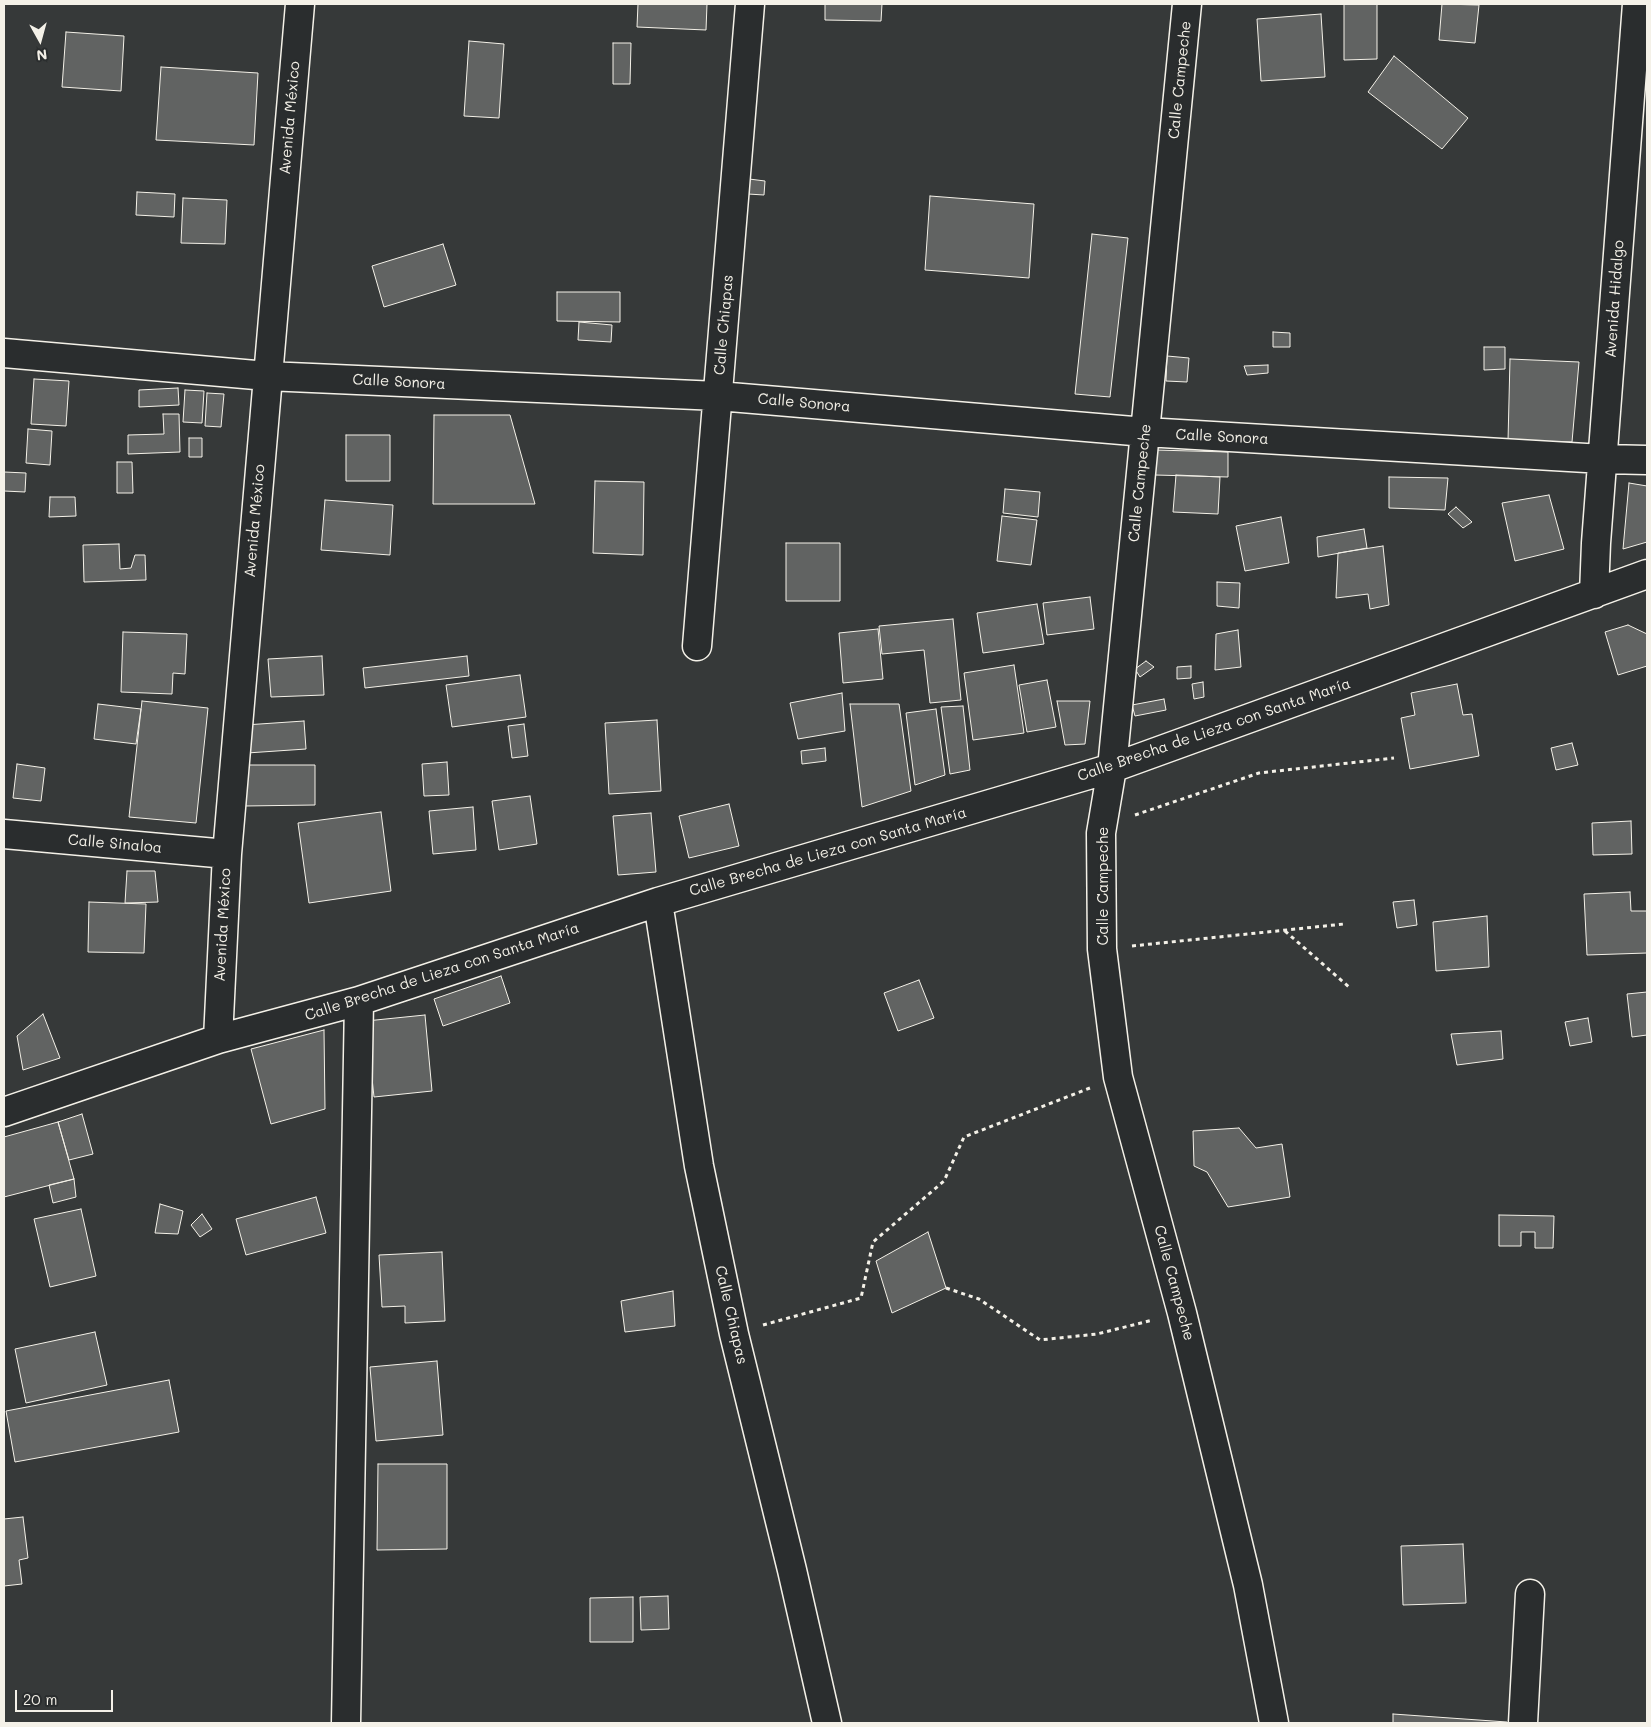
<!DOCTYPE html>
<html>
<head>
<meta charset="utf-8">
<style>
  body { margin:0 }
  #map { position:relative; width:1651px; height:1727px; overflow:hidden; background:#363939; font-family:Mali,sans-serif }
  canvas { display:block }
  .frame { position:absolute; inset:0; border:5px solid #f4f1e8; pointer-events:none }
  .north { position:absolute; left:15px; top:15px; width:50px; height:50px; -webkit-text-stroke:4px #2a2d2e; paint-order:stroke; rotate:173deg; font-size:14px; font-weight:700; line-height:20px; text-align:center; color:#f4f1e8 }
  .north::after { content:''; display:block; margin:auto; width:18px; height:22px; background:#f4f1e8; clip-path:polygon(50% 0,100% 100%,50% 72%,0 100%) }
  .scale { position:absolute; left:15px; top:1690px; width:98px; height:22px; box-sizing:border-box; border:2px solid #f4f1e8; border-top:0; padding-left:6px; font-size:15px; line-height:18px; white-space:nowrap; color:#f4f1e8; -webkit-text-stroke:4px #2a2d2e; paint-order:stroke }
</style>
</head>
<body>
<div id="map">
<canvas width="1651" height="1727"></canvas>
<div class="frame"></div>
<div class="north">N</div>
<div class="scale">20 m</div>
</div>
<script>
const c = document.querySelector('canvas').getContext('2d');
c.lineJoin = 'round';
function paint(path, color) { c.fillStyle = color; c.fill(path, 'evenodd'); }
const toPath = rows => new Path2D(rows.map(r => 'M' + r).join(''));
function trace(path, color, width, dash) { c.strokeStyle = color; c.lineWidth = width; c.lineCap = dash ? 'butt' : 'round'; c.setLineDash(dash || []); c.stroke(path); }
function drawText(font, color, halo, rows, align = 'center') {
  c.font = font + ' Mali,sans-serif'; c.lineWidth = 4; c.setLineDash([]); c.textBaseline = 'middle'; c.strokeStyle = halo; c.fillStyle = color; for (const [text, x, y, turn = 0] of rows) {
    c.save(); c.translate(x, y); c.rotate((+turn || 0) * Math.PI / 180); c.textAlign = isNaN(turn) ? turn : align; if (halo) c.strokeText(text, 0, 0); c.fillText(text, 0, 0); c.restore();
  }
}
const building = toPath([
  [638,4,707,4,706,30,637,27,638,4],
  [825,4,882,4,881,21,825,20,825,4],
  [1344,4,1377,4,1377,59,1344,60,1344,4],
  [1442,4,1479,5,1475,43,1439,40,1442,4],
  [1321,14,1325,77,1261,81,1257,19,1321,14],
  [66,32,124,36,121,91,62,87,66,32],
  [469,41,504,44,499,118,464,116,469,41],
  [613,43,631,43,630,84,613,84,613,43],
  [1394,56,1468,118,1442,149,1368,92,1394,56],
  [161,67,258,73,254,145,156,140,161,67],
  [749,179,765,181,764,195,748,194,749,179],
  [137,192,175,194,174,217,136,215,137,192],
  [930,196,1034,204,1029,278,925,270,930,196],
  [183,198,227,200,225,244,181,243,183,198],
  [1092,234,1128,238,1110,397,1075,394,1092,234],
  [443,244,456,285,384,307,372,266,443,244],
  [557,292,620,292,620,322,557,321,557,292],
  [579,322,612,325,611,342,578,340,579,322],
  [1273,332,1290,333,1290,347,1273,347,1273,332],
  [1484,347,1505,347,1505,369,1484,370,1484,347],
  [1167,356,1189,358,1187,382,1166,381,1167,356],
  [1510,359,1579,362,1572,442,1508,441,1510,359],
  [1268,365,1268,373,1247,375,1244,366,1268,365],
  [34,379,69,381,66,426,31,424,34,379],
  [178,388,179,405,139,407,139,390,178,388],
  [185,390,204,391,202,423,183,422,185,390],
  [207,393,224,394,221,427,205,426,207,393],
  [163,414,179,414,180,452,128,454,128,435,164,434,163,414],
  [434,415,510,415,535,504,433,504,434,415],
  [28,429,52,431,50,465,26,463,28,429],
  [346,435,390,435,390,481,346,481,346,435],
  [189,438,202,438,202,457,189,457,189,438],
  [1155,450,1228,452,1228,477,1155,475,1155,450],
  [117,462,132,462,133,493,117,493,117,462],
  [4,472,26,473,25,492,4,491,4,472],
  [1176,475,1220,477,1218,514,1173,512,1176,475],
  [1389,477,1448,478,1445,510,1389,508,1389,477],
  [595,481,644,482,643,555,593,553,595,481],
  [1629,483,1647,486,1647,542,1623,549,1629,483],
  [1005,489,1040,492,1038,517,1003,513,1005,489],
  [1549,495,1564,549,1515,561,1502,503,1549,495],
  [50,497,75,497,76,516,49,517,50,497],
  [325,500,393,505,390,555,321,550,325,500],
  [1456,507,1472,522,1463,528,1448,514,1456,507],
  [1002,516,1037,520,1031,565,997,561,1002,516],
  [1281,517,1289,563,1245,571,1236,526,1281,517],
  [1364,529,1367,548,1318,557,1317,537,1364,529],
  [786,543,840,543,840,601,786,601,786,543],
  [119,544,120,569,131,568,135,555,145,555,146,580,84,582,83,545,119,544],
  [1383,546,1389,605,1370,609,1368,594,1336,598,1338,553,1383,546],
  [1217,582,1240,583,1239,608,1217,606,1217,582],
  [1090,597,1094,629,1047,635,1043,603,1090,597],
  [1037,604,1044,644,983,653,977,613,1037,604],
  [953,619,961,700,930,703,924,650,882,654,879,626,953,619],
  [1628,625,1647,634,1647,666,1618,675,1605,632,1628,625],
  [878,629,883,679,843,683,839,633,878,629],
  [1238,630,1241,667,1215,670,1216,634,1238,630],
  [123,632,187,634,185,674,173,673,172,694,121,692,123,632],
  [322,656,324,695,271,697,268,659,322,656],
  [467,656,469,676,365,688,363,668,467,656],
  [1146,661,1154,667,1140,677,1135,669,1146,661],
  [1014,665,1024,733,973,740,964,673,1014,665],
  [1191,666,1191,678,1177,679,1177,667,1191,666],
  [520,675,526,717,452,727,446,685,520,675],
  [1047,680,1056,727,1027,732,1019,685,1047,680],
  [1203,682,1204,697,1194,699,1192,684,1203,682],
  [1457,684,1463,715,1472,714,1479,756,1410,769,1401,718,1415,715,1411,693,1457,684],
  [842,693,845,731,798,739,790,703,842,693],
  [1164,699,1166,710,1135,716,1132,705,1164,699],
  [142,701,208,708,196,823,129,817,142,701],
  [1057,701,1090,701,1085,744,1065,745,1057,701],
  [98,704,141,709,136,744,94,739,98,704],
  [850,704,899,704,911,791,862,807,850,704],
  [963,706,970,770,950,774,941,707,963,706],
  [936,709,945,775,915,785,906,713,936,709],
  [657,720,661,791,609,794,605,723,657,720],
  [304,721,306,749,247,753,245,725,304,721],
  [524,724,528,756,512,758,508,726,524,724],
  [1572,743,1578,765,1556,770,1551,748,1572,743],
  [825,748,826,761,802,764,801,751,825,748],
  [447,762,449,795,424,796,422,764,447,762],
  [17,764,45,768,41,801,13,798,17,764],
  [244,765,315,765,315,805,244,806,244,765],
  [530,796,537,844,499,850,492,801,530,796],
  [729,804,739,846,689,858,679,816,729,804],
  [473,807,476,850,433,854,429,811,473,807],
  [381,812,391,891,309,903,298,823,381,812],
  [651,813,656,872,618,875,613,816,651,813],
  [1631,821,1632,854,1593,855,1592,823,1631,821],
  [127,871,155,871,158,902,125,903,127,871],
  [1630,892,1631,911,1647,911,1647,953,1587,955,1584,894,1630,892],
  [1414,900,1417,925,1397,928,1393,902,1414,900],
  [89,902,146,904,144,953,88,952,89,902],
  [1487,916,1489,967,1436,971,1433,922,1487,916],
  [501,976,510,1003,443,1026,434,999,501,976],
  [919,980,934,1018,898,1031,884,993,919,980],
  [1647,992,1647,1035,1632,1037,1627,994,1647,992],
  [43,1014,60,1058,23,1070,17,1036,43,1014],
  [425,1015,432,1091,374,1097,366,1021,425,1015],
  [1588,1018,1592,1042,1570,1046,1565,1022,1588,1018],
  [324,1030,325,1109,271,1124,251,1049,324,1030],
  [1501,1031,1503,1059,1457,1065,1451,1034,1501,1031],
  [82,1114,93,1154,69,1160,58,1122,82,1114],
  [58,1122,74,1179,4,1197,4,1137,58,1122],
  [1239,1128,1256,1148,1282,1144,1290,1197,1228,1207,1207,1172,1194,1166,1193,1131,1239,1128],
  [74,1179,76,1197,53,1203,49,1185,74,1179],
  [316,1197,326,1233,246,1255,236,1219,316,1197],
  [160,1204,183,1211,178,1234,155,1233,160,1204],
  [81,1209,96,1276,50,1287,34,1219,81,1209],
  [202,1214,212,1229,200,1237,191,1225,202,1214],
  [1499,1215,1554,1216,1553,1248,1535,1248,1535,1232,1521,1232,1521,1246,1499,1246,1499,1215],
  [928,1232,946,1288,892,1313,876,1261,928,1232],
  [442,1252,445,1321,405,1323,405,1306,382,1307,379,1255,442,1252],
  [673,1291,675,1326,625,1332,621,1301,673,1291],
  [95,1332,107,1385,26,1403,15,1349,95,1332],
  [437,1361,443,1435,376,1441,370,1367,437,1361],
  [169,1380,179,1432,15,1462,6,1411,169,1380],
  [378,1464,447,1464,447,1549,377,1550,378,1464],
  [23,1517,28,1558,19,1560,22,1584,4,1586,4,1519,23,1517],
  [1463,1544,1466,1603,1403,1605,1401,1546,1463,1544],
  [668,1596,669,1629,641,1630,640,1597,668,1596],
  [633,1597,633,1642,590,1642,590,1598,633,1597],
  [1393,1714,1507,1722,1506,1723,1393,1723,1393,1714]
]);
const path = toPath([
  [1135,815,1259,773,1394,758],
  [1285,931,1349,987],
  [1132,946,1344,924],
  [946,1288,979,1299,1040,1340,1097,1334,1153,1320],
  [763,1325,861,1298,873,1242,944,1181,964,1137,1090,1088]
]);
const minor = toPath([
  [1187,4,1112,768,1101,833,1102,949,1118,1077,1182,1313,1248,1585,1274,1723],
  [4,353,267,376,718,396,1145,432,1603,459,1647,460],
  [1594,594,1596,543,1637,4],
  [697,646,750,4],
  [4,834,227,854],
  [658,902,699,1166,734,1334,792,1570,827,1723],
  [218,1039,227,854,300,4],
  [4,1112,218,1039,359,1001,658,902,1112,768,1647,574],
  [346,1723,359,1001],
  [1523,1723,1530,1594]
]);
const streetNames = [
  ["Calle Campeche",1180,80,-84],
  ["Avenida México",290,118,-85],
  ["Avenida Hidalgo",1615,299,-86],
  ["Calle Chiapas",724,325,-85],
  ["Calle Sonora",399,382,3],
  ["Calle Sonora",804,403,5],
  ["Calle Sonora",1222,437,3],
  ["Calle Campeche",1140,483,-84],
  ["Avenida México",255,521,-85],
  ["Calle Brecha de Lieza con Santa María",1214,730,-19],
  ["Calle Sinaloa",115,844,5],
  ["Calle Brecha de Lieza con Santa María",828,852,-16],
  ["Calle Campeche",1103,886,-90],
  ["Avenida México",223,925,-87],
  ["Calle Brecha de Lieza con Santa María",442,972,-18],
  ["Calle Campeche",1174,1283,75],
  ["Calle Chiapas",731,1315,77]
];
paint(building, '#616362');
trace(building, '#f4f1e8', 1);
trace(minor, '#f4f1e8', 31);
trace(path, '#f4f1e8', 3, [4, 4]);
trace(minor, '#2a2d2e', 28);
drawText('15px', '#f4f1e8', '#2a2d2e', streetNames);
</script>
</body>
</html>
